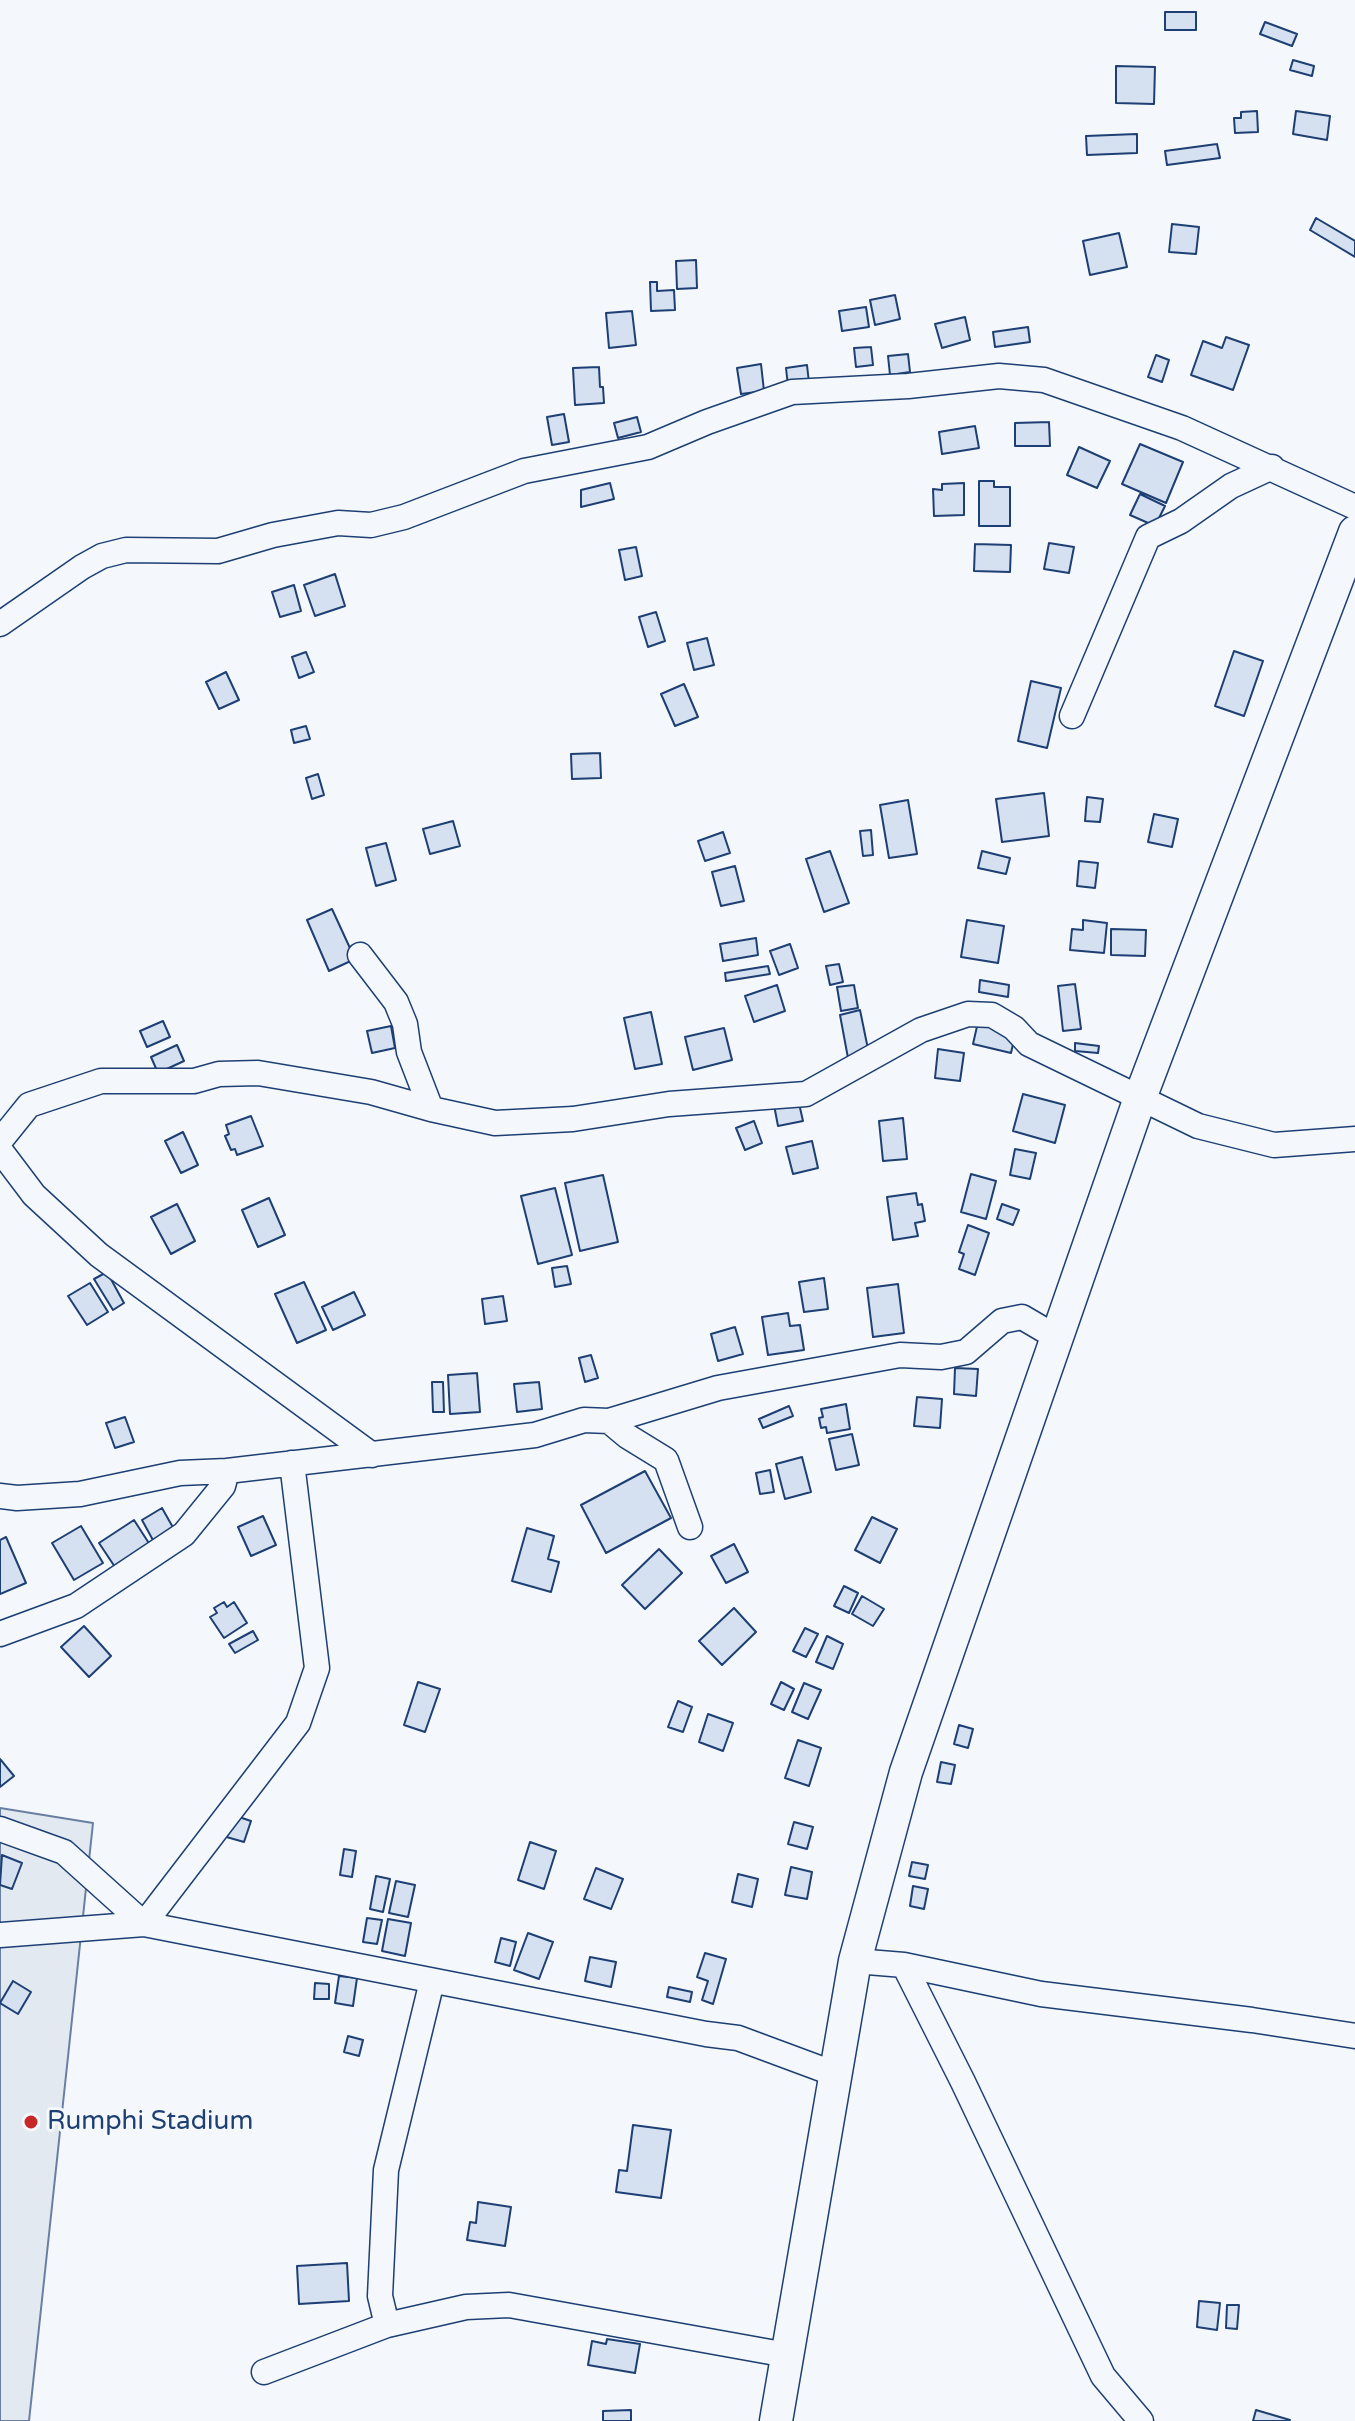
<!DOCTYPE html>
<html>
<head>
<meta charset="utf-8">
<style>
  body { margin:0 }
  canvas { display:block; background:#f4f7fb }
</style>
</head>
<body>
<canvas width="1355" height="2421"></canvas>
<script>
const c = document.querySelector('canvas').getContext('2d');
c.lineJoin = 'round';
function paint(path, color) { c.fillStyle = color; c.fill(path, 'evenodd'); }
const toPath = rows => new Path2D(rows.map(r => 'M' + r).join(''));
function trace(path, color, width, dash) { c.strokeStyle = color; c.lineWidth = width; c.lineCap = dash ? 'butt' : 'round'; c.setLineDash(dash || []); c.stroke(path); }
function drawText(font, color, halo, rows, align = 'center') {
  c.font = font + ' "Varela Round",sans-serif'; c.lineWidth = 6; c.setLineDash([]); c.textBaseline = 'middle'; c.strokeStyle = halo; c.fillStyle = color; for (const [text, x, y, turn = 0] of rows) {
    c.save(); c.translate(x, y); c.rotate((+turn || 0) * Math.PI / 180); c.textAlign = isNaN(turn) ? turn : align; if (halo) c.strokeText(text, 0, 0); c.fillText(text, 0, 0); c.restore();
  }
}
const green = toPath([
  [0,1808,93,1823,29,2421,0,2421,0,1808]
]);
const building = toPath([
  [1165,12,1196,12,1196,30,1165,30,1165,12],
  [1265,22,1297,34,1292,46,1260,34,1265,22],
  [1293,60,1314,66,1312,76,1290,70,1293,60],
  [1116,66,1155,67,1154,104,1116,103,1116,66],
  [1257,111,1258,132,1235,133,1234,118,1241,118,1241,112,1257,111],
  [1296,111,1330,116,1327,140,1293,134,1296,111],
  [1137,134,1137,153,1087,155,1086,136,1137,134],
  [1217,144,1220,158,1167,165,1165,151,1217,144],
  [1316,218,1355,241,1355,257,1310,230,1316,218],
  [1172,224,1199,227,1196,254,1169,252,1172,224],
  [1119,233,1127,267,1090,275,1083,241,1119,233],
  [696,260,697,288,677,289,676,261,696,260],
  [650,282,657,282,657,291,674,290,675,310,651,311,650,282],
  [895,295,900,319,875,325,870,300,895,295],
  [866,307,869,327,842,331,839,311,866,307],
  [632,311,636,345,609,348,606,313,632,311],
  [965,317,970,340,942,348,935,324,965,317],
  [1028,327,1030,342,995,347,993,332,1028,327],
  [1226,337,1249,345,1233,390,1191,375,1203,341,1222,348,1226,337],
  [871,347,873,365,856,367,854,348,871,347],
  [908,354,910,372,890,375,888,356,908,354],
  [1156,355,1169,360,1162,382,1148,377,1156,355],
  [761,364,764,391,741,394,737,368,761,364],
  [807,365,809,383,788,386,786,368,807,365],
  [599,367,600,387,603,387,604,403,575,405,573,368,599,367],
  [564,414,569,442,552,445,547,417,564,414],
  [637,417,641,432,618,438,614,423,637,417],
  [1049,422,1050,446,1015,446,1015,423,1049,422],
  [975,426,979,448,942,454,939,432,975,426],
  [1140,444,1183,462,1166,503,1122,484,1140,444],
  [1079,447,1110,461,1097,488,1067,475,1079,447],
  [979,481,994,481,994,487,1010,487,1010,526,979,526,979,481],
  [610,483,614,499,581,507,581,490,610,483],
  [964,483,964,515,934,516,933,489,942,490,942,484,964,483],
  [1140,494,1165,506,1155,526,1130,515,1140,494],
  [1049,543,1074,547,1069,573,1044,569,1049,543],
  [975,544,1011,545,1010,572,974,571,975,544],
  [636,547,642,576,625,580,619,550,636,547],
  [335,574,345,606,315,616,304,585,335,574],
  [294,585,301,611,280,617,272,592,294,585],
  [656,612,665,641,648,647,639,617,656,612],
  [707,638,714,665,694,670,687,643,707,638],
  [1234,651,1263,661,1244,716,1215,706,1234,651],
  [306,652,314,672,299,678,292,657,306,652],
  [226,672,239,700,219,709,206,682,226,672],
  [1031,681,1061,688,1047,748,1018,741,1031,681],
  [684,684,698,717,675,726,661,694,684,684],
  [306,726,310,739,294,743,291,730,306,726],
  [600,753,601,778,572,779,571,754,600,753],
  [318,774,324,795,312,799,306,778,318,774],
  [1044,793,1049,836,1002,842,996,799,1044,793],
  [1087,797,1103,799,1100,822,1085,821,1087,797],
  [908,800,917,854,889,858,880,805,908,800],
  [1154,814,1178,819,1172,847,1148,842,1154,814],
  [453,821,460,846,430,854,423,829,453,821],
  [871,830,873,855,863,856,860,831,871,830],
  [723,832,730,853,705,861,698,841,723,832],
  [386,843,396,880,376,886,366,848,386,843],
  [830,851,849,903,824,912,806,859,830,851],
  [982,851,1010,858,1006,874,978,868,982,851],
  [1079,861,1098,863,1095,888,1077,886,1079,861],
  [735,866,744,901,721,906,712,872,735,866],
  [332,909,355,959,329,971,307,920,332,909],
  [967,920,1004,926,998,963,961,957,967,920],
  [1083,920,1107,923,1104,953,1070,950,1072,929,1083,930,1083,920],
  [1111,929,1146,930,1145,956,1111,955,1111,929],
  [756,938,758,955,723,961,720,944,756,938],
  [790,944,798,968,779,975,770,951,790,944],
  [839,964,843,982,830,985,826,966,839,964],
  [768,966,770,974,726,981,725,973,768,966],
  [980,980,1009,985,1008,997,979,992,980,980],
  [1075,984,1081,1029,1063,1031,1058,986,1075,984],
  [777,985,785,1011,754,1022,745,996,777,985],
  [854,985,858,1008,841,1011,837,987,854,985],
  [860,1010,869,1054,848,1058,840,1015,860,1010],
  [651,1012,662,1064,635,1069,624,1018,651,1012],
  [163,1021,170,1037,147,1047,140,1031,163,1021],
  [978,1022,1016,1031,1011,1053,973,1044,978,1022],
  [391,1026,395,1048,372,1053,367,1031,391,1026],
  [724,1028,732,1060,693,1070,685,1037,724,1028],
  [1075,1043,1099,1046,1098,1053,1075,1051,1075,1043],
  [177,1045,184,1061,158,1073,151,1057,177,1045],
  [938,1049,964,1053,960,1081,935,1078,938,1049],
  [1023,1094,1065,1105,1055,1143,1013,1131,1023,1094],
  [798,1099,803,1121,778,1126,774,1105,798,1099],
  [251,1116,263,1146,237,1155,235,1149,231,1150,225,1136,229,1134,226,1125,251,1116],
  [903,1118,907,1159,883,1161,879,1121,903,1118],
  [754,1121,762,1143,745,1150,736,1128,754,1121],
  [183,1132,198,1165,181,1173,165,1141,183,1132],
  [812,1141,818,1168,793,1174,786,1147,812,1141],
  [1015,1149,1036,1153,1030,1179,1010,1175,1015,1149],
  [971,1174,996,1181,986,1219,961,1212,971,1174],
  [603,1175,618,1242,580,1251,565,1183,603,1175],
  [555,1188,572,1255,538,1264,521,1196,555,1188],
  [916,1193,918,1205,922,1204,925,1221,915,1223,918,1236,893,1240,887,1197,916,1193],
  [269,1198,285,1235,258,1247,242,1210,269,1198],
  [177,1204,195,1241,171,1254,151,1217,177,1204],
  [1002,1204,1019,1210,1013,1225,997,1219,1002,1204],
  [968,1225,989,1233,975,1275,959,1269,964,1254,959,1252,968,1225],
  [567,1266,571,1284,555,1287,552,1268,567,1266],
  [107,1272,124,1303,113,1310,94,1279,107,1272],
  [824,1278,828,1309,804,1312,799,1282,824,1278],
  [304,1282,326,1330,297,1343,275,1294,304,1282],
  [90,1283,108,1312,87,1325,68,1296,90,1283],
  [898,1284,904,1333,873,1337,867,1288,898,1284],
  [354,1292,365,1315,333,1330,322,1307,354,1292],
  [503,1296,507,1321,485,1324,482,1299,503,1296],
  [788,1313,790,1326,800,1325,804,1350,768,1355,762,1317,788,1313],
  [735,1327,743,1354,718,1361,711,1334,735,1327],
  [591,1355,598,1378,585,1382,579,1358,591,1355],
  [955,1368,978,1369,976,1396,954,1394,955,1368],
  [477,1373,480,1412,450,1414,448,1375,477,1373],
  [432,1382,443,1382,444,1412,433,1412,432,1382],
  [539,1382,542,1409,517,1412,514,1384,539,1382],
  [917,1397,942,1399,940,1428,914,1426,917,1397],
  [846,1404,850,1429,827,1433,826,1427,821,1428,819,1418,823,1417,821,1409,846,1404],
  [789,1406,793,1416,763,1428,759,1419,789,1406],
  [125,1417,134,1442,115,1448,106,1423,125,1417],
  [852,1434,859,1465,836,1470,829,1439,852,1434],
  [802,1457,811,1492,785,1499,776,1464,802,1457],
  [770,1470,774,1492,760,1494,756,1473,770,1470],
  [645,1471,671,1518,606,1553,581,1505,645,1471],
  [162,1508,175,1531,154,1542,142,1520,162,1508],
  [263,1516,276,1545,251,1556,238,1527,263,1516],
  [872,1517,897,1529,880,1563,855,1550,872,1517],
  [134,1520,152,1548,117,1570,99,1543,134,1520],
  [81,1526,103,1563,74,1580,52,1543,81,1526],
  [527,1528,554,1536,548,1559,559,1562,551,1592,512,1581,527,1528],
  [6,1537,26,1583,0,1594,0,1540,6,1537],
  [734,1544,748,1572,726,1583,711,1556,734,1544],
  [659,1549,682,1573,645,1609,622,1585,659,1549],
  [844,1586,858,1593,849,1613,834,1606,844,1586],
  [862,1596,884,1609,873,1626,852,1614,862,1596],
  [224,1602,227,1607,234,1602,247,1623,224,1638,210,1617,217,1613,214,1608,224,1602],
  [734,1608,756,1632,722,1665,699,1641,734,1608],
  [84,1626,111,1656,89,1677,61,1647,84,1626],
  [805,1628,818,1634,806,1657,793,1651,805,1628],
  [253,1631,258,1640,235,1653,229,1644,253,1631],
  [827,1636,843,1644,833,1669,816,1662,827,1636],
  [418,1682,440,1689,425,1732,404,1725,418,1682],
  [781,1682,794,1689,784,1710,771,1704,781,1682],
  [804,1683,821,1690,808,1719,792,1712,804,1683],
  [678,1701,692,1707,683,1732,668,1727,678,1701],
  [708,1714,733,1723,723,1751,699,1742,708,1714],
  [959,1725,973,1729,968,1748,954,1744,959,1725],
  [798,1740,821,1748,809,1786,785,1778,798,1740],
  [0,1759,14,1776,0,1787,0,1759],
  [941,1762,955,1765,951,1784,937,1782,941,1762],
  [230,1814,251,1821,244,1842,223,1836,230,1814],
  [794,1822,813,1827,807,1849,788,1844,794,1822],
  [530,1842,556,1851,544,1889,518,1880,530,1842],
  [344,1849,356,1851,352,1877,340,1875,344,1849],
  [2,1855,22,1863,12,1889,0,1885,2,1855],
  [912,1862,928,1865,925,1879,909,1876,912,1862],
  [791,1867,812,1872,807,1899,785,1895,791,1867],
  [596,1868,623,1879,611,1909,584,1899,596,1868],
  [738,1874,758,1879,752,1907,732,1902,738,1874],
  [376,1876,390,1879,383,1912,370,1909,376,1876],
  [396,1881,415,1885,408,1917,389,1913,396,1881],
  [913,1886,928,1889,924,1909,910,1906,913,1886],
  [367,1918,382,1920,377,1944,363,1942,367,1918],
  [388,1919,411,1923,405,1956,382,1951,388,1919],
  [528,1933,553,1942,539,1979,514,1970,528,1933],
  [501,1938,516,1942,510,1966,495,1962,501,1938],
  [705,1953,726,1959,713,2004,702,2000,708,1981,697,1977,705,1953],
  [590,1957,616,1962,611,1987,585,1981,590,1957],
  [339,1976,357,1978,353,2006,335,2003,339,1976],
  [13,1981,31,1992,18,2014,0,2003,13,1981],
  [315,1983,329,1984,329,1999,314,1999,315,1983],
  [669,1987,692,1992,690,2002,667,1997,669,1987],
  [348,2036,363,2040,359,2056,344,2052,348,2036],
  [633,2125,671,2130,661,2198,616,2192,619,2170,627,2171,633,2125],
  [478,2202,511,2207,505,2246,467,2240,470,2222,476,2223,478,2202],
  [347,2263,349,2301,299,2304,297,2266,347,2263],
  [1199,2301,1220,2303,1217,2330,1197,2327,1199,2301],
  [1227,2305,1239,2305,1237,2329,1226,2328,1227,2305],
  [607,2339,640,2344,635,2373,588,2365,592,2341,606,2344,607,2339],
  [631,2410,631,2421,603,2421,603,2411,631,2410],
  [1256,2410,1290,2420,1289,2421,1253,2421,1256,2410]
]);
const minor = toPath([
  [0,624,82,567,102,556,126,550,218,551,273,535,338,523,371,525,404,517,524,471,648,447,707,422,792,392,908,386,999,376,1044,380,1182,428,1355,507],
  [1072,716,1148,537,1181,521,1231,486,1272,467],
  [360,955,396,1002,405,1024,409,1052,431,1109],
  [0,1141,29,1105,101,1081,194,1081,219,1074,258,1073,371,1092,431,1109,495,1123,573,1119,669,1104,806,1094,921,1030,968,1014,992,1015,1014,1028,1029,1044,1198,1126,1274,1145,1355,1139],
  [0,1150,34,1195,99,1255,372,1455],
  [609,1421,627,1436,666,1460,690,1527],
  [0,1496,17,1498,80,1494,180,1473,227,1471],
  [0,1634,76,1606,184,1534,223,1486,227,1471,535,1435,584,1420,609,1421,718,1388,900,1355,941,1357,966,1352,1002,1321,1022,1317,1056,1337],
  [0,1829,64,1852,144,1924],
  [144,1924,298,1723,317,1668,292,1463],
  [0,1935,144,1924,706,2034,738,2038,835,2074],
  [855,1961,904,1965,1041,1994,1252,2020,1355,2036],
  [904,1965,963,2082,1103,2376,1141,2421],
  [387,2325,380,2296,386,2170,432,1981],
  [264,2372,387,2325,466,2307,509,2305,787,2355]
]);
const major = toPath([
  [776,2421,855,1961,906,1772,1140,1098,1355,532]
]);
const markers = [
  [31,2122,8,"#c62828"]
];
const poiNames = [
  ["Rumphi Stadium",47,2122]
];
paint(green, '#e3e9f0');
trace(green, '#687fa3', 2);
paint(building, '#d5e0f0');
trace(building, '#1d3f73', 2);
trace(minor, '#1d3f73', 27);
trace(major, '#1d3f73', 35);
trace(minor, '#f4f7fb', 24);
trace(major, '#f4f7fb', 32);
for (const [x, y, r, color] of markers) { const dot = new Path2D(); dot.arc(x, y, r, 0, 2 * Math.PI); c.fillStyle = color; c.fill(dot); trace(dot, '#f4f7fb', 3); }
drawText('26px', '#1d3f73', '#f4f7fb', poiNames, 'left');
</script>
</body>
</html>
